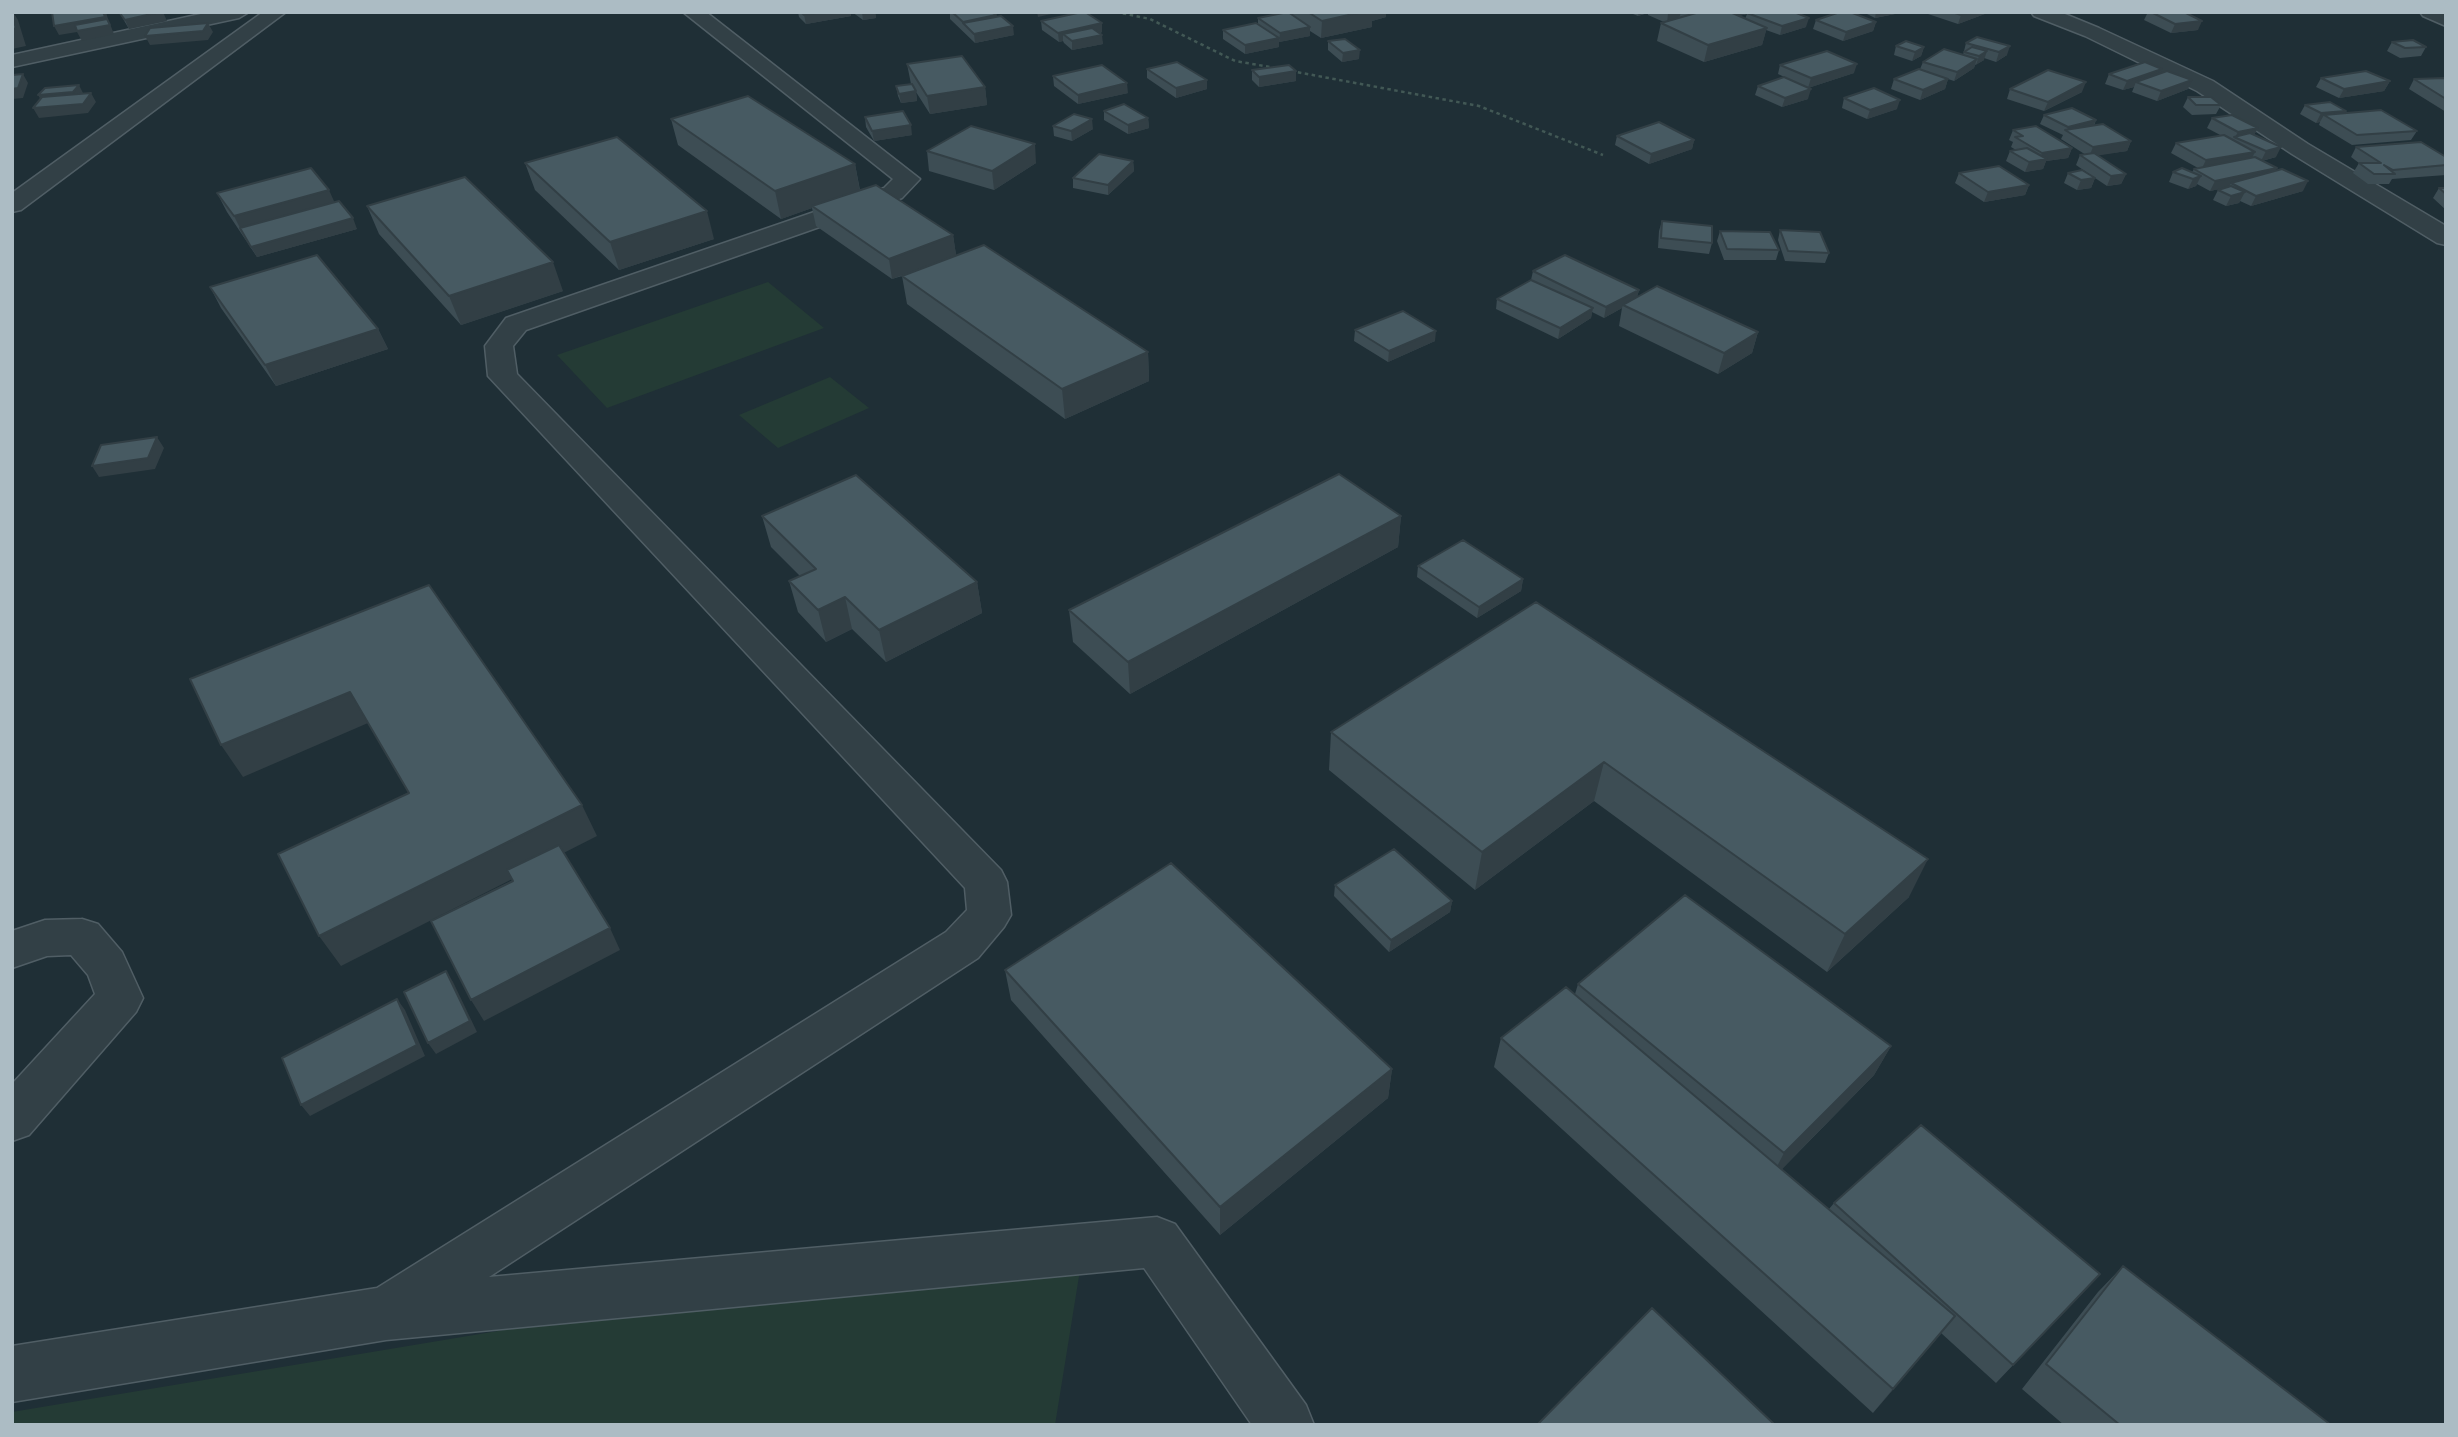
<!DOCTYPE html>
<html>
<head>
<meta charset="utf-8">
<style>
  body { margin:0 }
  #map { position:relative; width:2458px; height:1437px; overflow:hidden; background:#1f2f36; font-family:"Varela Round",sans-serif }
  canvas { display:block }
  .frame { position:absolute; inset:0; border:14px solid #acbcc4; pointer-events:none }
</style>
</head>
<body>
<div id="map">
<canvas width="2458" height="1437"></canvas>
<div class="frame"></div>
</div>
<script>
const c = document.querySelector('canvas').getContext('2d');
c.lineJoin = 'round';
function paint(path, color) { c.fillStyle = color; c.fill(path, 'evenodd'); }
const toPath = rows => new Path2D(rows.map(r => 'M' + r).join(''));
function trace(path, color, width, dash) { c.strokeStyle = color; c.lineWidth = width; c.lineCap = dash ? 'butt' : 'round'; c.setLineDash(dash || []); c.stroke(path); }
const green = toPath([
  [768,282,824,328,607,408,557,355],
  [830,377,869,408,778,448,739,415],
  [1086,1233,1055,1425,12,1425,12,1412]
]);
const path = toPath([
  [1116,12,1150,19,1235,61,1276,68],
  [1291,71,1479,106,1603,155]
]);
const minor = toPath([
  [210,12,249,12,239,18,12,67,12,55,210,12],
  [263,12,286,12,21,210,12,212,12,193,263,12],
  [683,12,706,12,920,179,902,198,526,330,513,346,517,374,1001,870,1007,882,1011,915,1004,927,978,958,489,1277,1157,1217,1175,1224,1306,1405,1314,1425,1252,1425,1144,1268,386,1340,12,1402,12,1346,377,1288,946,932,967,910,965,888,488,376,485,346,506,318,884,188,893,179,683,12],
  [2031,12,2060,12,2099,28,2213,81,2308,144,2446,226,2446,245,2437,243,2292,154,2197,91,2085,36,2034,16,2031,12],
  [2420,12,2446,12,2446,26,2423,16,2420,12],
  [82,919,98,924,122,952,143,998,136,1012,29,1135,12,1141,12,1084,95,994,88,975,71,955,47,956,12,968,12,931,45,920,82,919]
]);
const wall = toPath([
  [119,12,167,21,129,29],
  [798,12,851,12,851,16,806,24,799,17],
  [852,12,875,12,876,18,863,20],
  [950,12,992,12,1014,35,975,43,950,19],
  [1286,12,1386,12,1386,17,1372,21,1372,27,1321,38,1310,31,1310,36,1279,42,1279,47,1245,54,1223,39,1223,30,1258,25,1258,18],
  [1628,12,1794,12,1806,27,1780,35,1766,30,1762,45,1704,62,1657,41,1661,23,1664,22,1648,15,1648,13,1638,16],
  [1747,14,1745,19,1739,16],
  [1863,12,1896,12,1895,14,1875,18],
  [1928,12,1990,12,1958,24,1928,14],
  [2148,12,2184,12,2198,30,2171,33,2144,20],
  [1816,20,1876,22,1873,31,1843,41,1813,29],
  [1041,21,1102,32,1100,33,1103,44,1072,50,1064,43,1063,41,1059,42,1042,30],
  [1328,41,1359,59,1342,62,1328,50],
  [2392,42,2426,47,2421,56,2400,58,2387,51],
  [1966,43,2007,55,1996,62,1984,58,1984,60,1975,65,1974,68,1954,81,1948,79,1945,89,1920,100,1891,89,1894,79,1920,69,1923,62,1963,55],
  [1896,46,1924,47,1921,56,1912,61,1894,55],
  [907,64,985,87,987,105,930,114,916,92,917,101,901,103,898,96,896,86,911,84],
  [1780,65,1854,73,1808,88,1778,74],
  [1147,69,1207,80,1207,89,1176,98,1147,78],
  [2162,69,2160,73,2188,89,2157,101,2132,92,2134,87,2123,90,2105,84,2109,74],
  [1252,70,1296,71,1296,81,1259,87,1252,80],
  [1053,76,1128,93,1078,104,1054,86],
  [2321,78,2390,81,2384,91,2339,98,2316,87],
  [2446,78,2446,112,2409,89,2414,79],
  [1758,86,1808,99,1782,107,1755,95],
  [2010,89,2082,92,2044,111,2007,99],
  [2188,97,2221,105,2216,114,2192,115,2183,107],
  [1844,98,1897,109,1867,119,1842,108],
  [2305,105,2346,111,2344,113,2417,131,2411,140,2352,145,2319,125,2320,122,2316,123,2300,114],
  [1104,111,1148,118,1149,128,1128,134,1104,120],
  [2044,115,2096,120,2094,126,2131,141,2127,151,2097,155,2126,174,2121,184,2107,186,2095,178,2091,188,2077,190,2064,183,2068,173,2092,176,2076,165,2080,155,2086,155,2061,139,2063,135,2040,124],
  [865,117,912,135,874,141,866,127],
  [2212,118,2258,128,2254,135,2276,157,2262,161,2303,191,2251,206,2240,201,2239,203,2226,206,2213,200,2218,190,2224,188,2210,191,2197,184,2196,186,2188,189,2169,182,2173,172,2192,172,2194,169,2198,168,2171,153,2176,143,2222,136,2207,128],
  [671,119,855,164,860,190,953,235,956,255,1148,352,1149,381,1065,419,907,304,902,276,892,279,816,226,812,208,781,219,678,145],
  [1053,126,1093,129,1072,141,1054,136],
  [2013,130,2072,148,2068,158,2046,161,2043,169,2025,172,2006,161,2010,151,2016,150,2011,147,2013,142,2009,140],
  [1617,136,1694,140,1692,149,1649,164,1615,145],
  [2356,147,2446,157,2446,175,2392,179,2389,184,2368,184,2353,173,2359,163,2351,157],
  [927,151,1036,163,994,190,929,171],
  [1133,161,1134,171,1108,195,1073,188,1073,178],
  [525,163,714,239,619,270,535,190],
  [1959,173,2029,185,2025,195,1984,202,1955,183],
  [2439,188,2446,188,2446,210,2433,198],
  [217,193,334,202,357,229,257,257,227,212],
  [367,206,563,291,461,325,379,234],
  [1662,221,1712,243,1709,254,1658,248,1659,231],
  [1780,230,1829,253,1825,263,1785,261,1778,240],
  [1720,231,1779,250,1776,260,1724,260,1717,241],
  [1533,271,1639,290,1637,297,1758,332,1752,353,1718,374,1619,326,1622,308,1604,318,1592,312,1591,318,1558,339,1496,309,1497,299,1531,280],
  [210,287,378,329,388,349,276,386,221,308],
  [1355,330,1435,341,1388,362,1354,341],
  [762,516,977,582,982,613,886,662,852,629,826,642,798,612,789,581,800,576,771,547],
  [1401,516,1398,547,1130,694,1073,642,1069,610],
  [1418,566,1523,579,1521,591,1477,618,1417,577],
  [1536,602,1909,897,1827,972,1594,801,1475,890,1329,770,1331,732],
  [1335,885,1452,901,1450,912,1389,952,1334,896],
  [1005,970,1392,1069,1388,1098,1220,1235,1011,1000],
  [1578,984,1891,1046,1874,1075,1782,1169,1829,1209,1834,1203,2100,1274,1996,1383,1941,1333,1873,1413,1494,1067,1501,1038,1575,994],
  [2123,1266,2331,1425,2064,1425,2022,1389,2098,1292]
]);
const shadedWall = toPath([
  [12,12,13,12,18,20,26,46,12,49],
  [103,12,106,12,108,19,114,34,82,41,77,32,59,35,54,26],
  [160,12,163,12,167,21,129,29,125,20],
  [821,12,851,12,851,16,806,24,804,15],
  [862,12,875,12,876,18,863,20],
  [1037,12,1060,12,1038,17],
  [1362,12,1386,12,1386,17,1372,21,1372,27,1321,38,1322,21],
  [1639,12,1649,12,1638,16],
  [1675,12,1681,12,1679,19,1667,23,1668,14],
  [1729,12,1753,12,1747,13,1747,14,1728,19],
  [1876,12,1896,12,1895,14,1875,18],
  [1969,12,1990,12,1958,24,1961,15],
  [996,15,997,24,963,23,963,22],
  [1809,18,1806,27,1780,35,1782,26],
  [2202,21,2198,30,2171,33,2175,24],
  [1876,22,1873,31,1843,41,1846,32],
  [208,23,213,32,208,40,150,45,145,36],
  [1102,23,1102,32,1070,40,1063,34,1063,41,1059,42,1058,33],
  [1013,26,1014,35,975,43,974,34],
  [1310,27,1310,36,1279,42,1280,33],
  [1767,28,1762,45,1704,62,1708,45],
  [1102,35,1103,44,1072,50,1072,41],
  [1279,38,1279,47,1245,54,1245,45],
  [2010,46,2007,55,1996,62,1999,52],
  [1924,47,1921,56,1912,61,1915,52],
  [1360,50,1359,59,1342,62,1343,53],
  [1987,51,1984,60,1976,65,1979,56],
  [1977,59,1974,68,1954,81,1957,72],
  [1857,64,1854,73,1808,88,1811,78],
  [2162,69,2158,78,2136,82,2134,87,2123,90,2127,81],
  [1296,71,1296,81,1259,87,1259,77],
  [23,74,28,83,23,98,12,99,12,89],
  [1948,79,1945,89,1920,100,1923,90],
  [1207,80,1207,89,1176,98,1176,88],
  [2192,80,2188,89,2157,101,2161,91],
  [2390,81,2384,91,2339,98,2344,89],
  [2086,82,2082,92,2044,111,2048,102],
  [1127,83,1128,93,1078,104,1078,95],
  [79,85,84,95,44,105,38,95],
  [985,87,987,105,930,114,927,96],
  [1811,89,1808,99,1782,107,1785,98],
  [916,91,917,101,901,103,899,94],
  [91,93,96,102,88,113,39,118,33,108],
  [1900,100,1897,109,1867,119,1870,110],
  [2346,111,2340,120,2324,115,2320,122,2316,123,2321,113],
  [1148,118,1149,128,1128,134,1128,125],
  [1092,119,1093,129,1072,141,1071,131],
  [2096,120,2092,129,2067,131,2068,127],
  [911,125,912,135,874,141,872,131],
  [2258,128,2253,137,2235,137,2238,132],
  [1694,140,1692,149,1649,164,1651,154],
  [2131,141,2127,151,2089,157,2093,147],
  [1035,144,1036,163,994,190,992,171],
  [2281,147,2276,157,2261,161,2266,151],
  [2072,148,2068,158,2046,161,2043,169,2025,172,2029,162,2039,161,2042,153],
  [2255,152,2250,162,2201,170,2206,160],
  [1133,161,1134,171,1108,195,1108,185],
  [855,164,860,192,812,206,812,208,781,219,775,191],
  [2277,168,2272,178,2231,183,2229,187,2210,191,2215,181],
  [2126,174,2121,184,2107,186,2111,176],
  [2201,176,2196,186,2188,189,2193,179],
  [2095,178,2091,188,2077,190,2081,180],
  [2308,181,2303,191,2251,206,2256,196],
  [2029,185,2025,195,1984,202,1988,192],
  [329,190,338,210,240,228,234,216],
  [2245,192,2239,203,2226,206,2231,196],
  [707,211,714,239,619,270,610,242],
  [353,218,357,229,257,257,251,247],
  [953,235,956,255,892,279,889,259],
  [553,262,563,291,461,325,449,296],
  [1639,290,1636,301,1623,305,1622,308,1604,318,1606,307],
  [1593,308,1591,318,1558,339,1560,328],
  [378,329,388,349,276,386,265,365],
  [1436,331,1435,341,1388,362,1389,351],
  [1758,332,1752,353,1718,374,1724,353],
  [1148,352,1149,381,1065,419,1062,389],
  [157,437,164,448,155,469,99,477,92,466],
  [1401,516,1398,547,1130,694,1128,662],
  [1523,579,1521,591,1477,618,1479,607],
  [977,582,982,613,886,662,879,630],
  [845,597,852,629,826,642,818,610],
  [350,692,368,723,243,777,221,745],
  [1604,762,1594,801,1475,890,1482,852],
  [582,805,597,836,341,966,319,936],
  [1928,859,1909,897,1827,972,1845,934],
  [1452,901,1450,912,1389,952,1391,940],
  [610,928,620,950,484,1021,471,1000],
  [446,971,453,982,477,1032,436,1054,428,1043],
  [397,999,405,1010,425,1056,310,1116,301,1105],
  [1891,1046,1874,1075,1769,1182,1784,1153],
  [1392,1069,1388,1098,1220,1235,1220,1207],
  [1955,1316,1934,1342,1873,1413,1893,1389]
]);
const building = toPath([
  [52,12,103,12,105,17,54,26,52,12],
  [119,12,160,12,125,20,119,12],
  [801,12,821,12,804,15,801,12],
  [952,12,992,12,996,15,963,22,952,12],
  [1082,12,1085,12,1102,23,1058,33,1041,21,1082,12],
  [1288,12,1310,27,1280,33,1258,18,1288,12],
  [1308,12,1362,12,1322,21,1308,12],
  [1693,12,1730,12,1767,28,1708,45,1661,23,1696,13,1693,12],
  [1794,12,1809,18,1782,26,1747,13,1794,12],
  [1840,12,1850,12,1876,22,1846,32,1816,20,1840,12],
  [1952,12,1969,12,1961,15,1952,12],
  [2151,12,2184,12,2202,21,2175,24,2151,12],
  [12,16,16,28,12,29,12,16],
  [1001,16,1013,26,974,34,963,23,1001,16],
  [107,19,110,25,77,31,75,25,107,19],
  [208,23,203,31,145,36,150,28,208,23],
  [1256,23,1279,38,1245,45,1223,30,1256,23],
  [1092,28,1102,35,1072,41,1063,34,1092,28],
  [1977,37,2010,46,1999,52,1966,43,1977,37],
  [1345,39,1360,50,1343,53,1328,41,1345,39],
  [2413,40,2426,47,2405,48,2392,42,2413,40],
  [1906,41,1924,47,1915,52,1896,46,1906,41],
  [1972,47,1987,51,1979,56,1964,52,1972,47],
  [1944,49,1977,59,1957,72,1923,62,1944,49],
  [1827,51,1857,64,1811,78,1780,65,1827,51],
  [962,56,985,87,927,96,907,64,962,56],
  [1177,62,1207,80,1176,88,1147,69,1177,62],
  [2145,62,2162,69,2127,81,2109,74,2145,62],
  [1102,65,1127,83,1078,95,1053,76,1102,65],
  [1289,65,1296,71,1259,77,1252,70,1289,65],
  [1919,69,1948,79,1923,90,1894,79,1919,69],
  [2048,70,2086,82,2048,102,2010,89,2048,70],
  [2167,71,2192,80,2161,91,2136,82,2167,71],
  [2366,71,2390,81,2344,89,2321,78,2366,71],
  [23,74,18,88,12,89,12,75,23,74],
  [1784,77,1811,89,1785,98,1758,86,1784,77],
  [2446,78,2446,99,2414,79,2446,78],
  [912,84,916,91,899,94,896,86,912,84],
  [79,85,73,92,38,95,45,88,79,85],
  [1874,88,1900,100,1870,110,1844,98,1874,88],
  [91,93,83,104,33,108,42,97,91,93],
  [748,96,855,164,775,191,671,119,748,96],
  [2188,97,2211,97,2221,105,2196,105,2188,97],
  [2330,102,2346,111,2321,113,2305,105,2330,102],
  [1124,104,1148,118,1128,125,1104,111,1124,104],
  [2072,108,2096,120,2068,127,2044,115,2072,108],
  [2381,110,2417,131,2357,135,2324,115,2381,110],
  [903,111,911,125,872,131,865,117,903,111],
  [1074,114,1092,119,1071,131,1053,126,1074,114],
  [2232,115,2258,128,2238,132,2212,118,2232,115],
  [1659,122,1694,140,1651,154,1617,136,1659,122],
  [2103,124,2131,141,2093,147,2065,130,2103,124],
  [971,126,1035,144,992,171,927,151,971,126],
  [2036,126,2072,148,2042,153,2015,137,2023,136,2013,130,2036,126],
  [2250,133,2281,147,2266,151,2234,137,2250,133],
  [2224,135,2255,152,2206,160,2176,143,2224,135],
  [617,137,707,211,610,242,525,163,617,137],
  [2421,142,2446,157,2446,165,2393,170,2384,165,2395,174,2374,174,2359,163,2381,163,2356,147,2421,142],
  [2027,148,2047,159,2029,162,2010,151,2027,148],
  [2094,153,2126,174,2111,176,2080,155,2094,153],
  [1099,154,1133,161,1108,185,1073,178,1099,154],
  [2255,157,2277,168,2215,181,2194,169,2255,157],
  [1999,166,2029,185,1988,192,1959,173,1999,166],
  [311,168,329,190,234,216,217,193,311,168],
  [2182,168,2201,176,2193,179,2173,172,2182,168],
  [2282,169,2308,181,2256,196,2231,183,2282,169],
  [2082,170,2095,178,2081,180,2068,173,2082,170],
  [465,177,553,262,449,296,367,206,465,177],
  [876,185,953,235,889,259,812,206,876,185],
  [2231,186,2245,192,2231,196,2218,190,2231,186],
  [2439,188,2446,188,2446,194,2439,188],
  [339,201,353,218,251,247,240,228,339,201],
  [1662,221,1712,226,1712,243,1661,238,1662,221],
  [1780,230,1820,232,1829,253,1788,251,1780,230],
  [1720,231,1770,232,1779,250,1727,249,1720,231],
  [984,245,1148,352,1062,389,902,276,984,245],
  [317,255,378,329,265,365,210,287,317,255],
  [1565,255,1639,290,1606,307,1533,271,1565,255],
  [1531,280,1593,308,1560,328,1497,299,1531,280],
  [1657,286,1758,332,1724,353,1623,305,1657,286],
  [1403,311,1436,331,1389,351,1355,330,1403,311],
  [157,437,148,458,92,466,101,445,157,437],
  [1339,474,1401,516,1128,662,1069,610,1339,474],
  [856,475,977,582,879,630,845,597,818,610,789,581,816,569,762,516,856,475],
  [1463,540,1523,579,1479,607,1418,566,1463,540],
  [429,585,582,805,319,936,278,854,409,793,350,692,221,745,190,679,429,585],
  [1536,602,1928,859,1845,934,1604,762,1482,852,1331,732,1536,602],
  [559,845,610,928,471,1000,431,921,513,881,507,870,559,845],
  [1394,849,1452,901,1391,940,1335,885,1394,849],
  [1171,863,1392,1069,1220,1207,1005,970,1171,863],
  [1685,895,1891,1046,1784,1153,1578,984,1685,895],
  [446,971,470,1021,428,1043,404,992,446,971],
  [1566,987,1955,1316,1893,1389,1501,1038,1566,987],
  [397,999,417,1045,301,1105,282,1058,397,999],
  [1921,1125,2100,1274,2013,1365,1834,1203,1921,1125],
  [2123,1266,2331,1425,2120,1425,2046,1364,2123,1266],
  [1652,1308,1775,1425,1537,1425,1652,1308]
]);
paint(green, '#243b35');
trace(minor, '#505e65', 3);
trace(path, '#425855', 2.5, [3.5, 3.5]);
paint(minor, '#324046');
paint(wall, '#3d4d54');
paint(shadedWall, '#323f45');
paint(building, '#475a62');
trace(building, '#323f45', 2);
</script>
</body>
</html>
